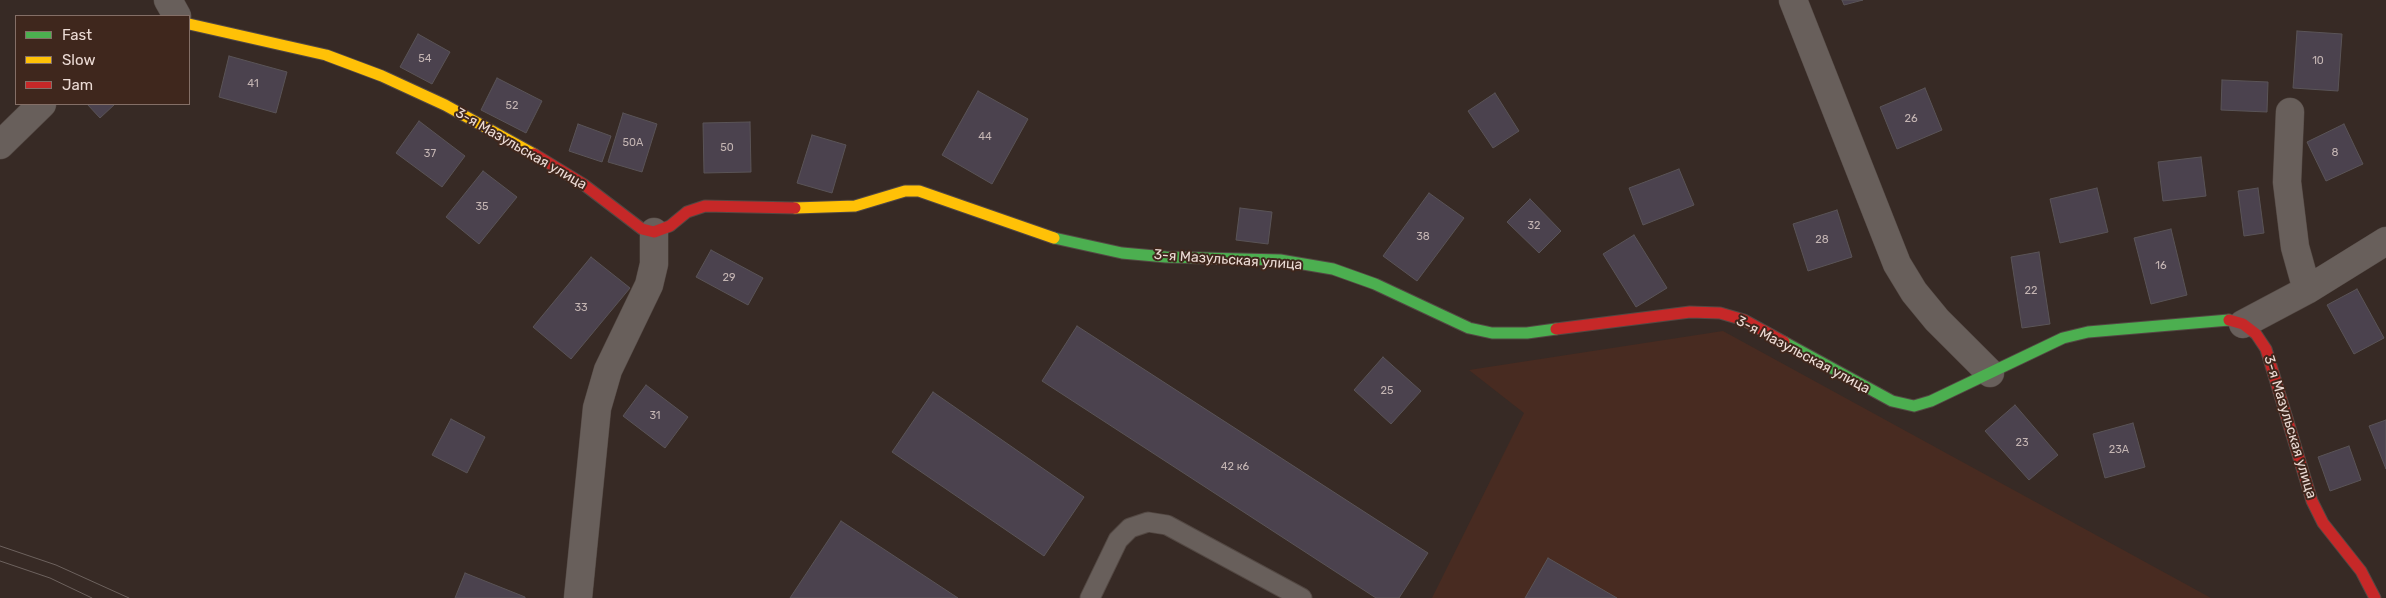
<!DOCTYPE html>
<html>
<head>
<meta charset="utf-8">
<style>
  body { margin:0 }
  #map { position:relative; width:2386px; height:598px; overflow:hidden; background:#372a25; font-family:Rubik,sans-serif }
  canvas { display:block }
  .legend { position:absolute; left:15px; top:15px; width:175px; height:90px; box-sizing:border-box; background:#3f271d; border:1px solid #846f67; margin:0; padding:6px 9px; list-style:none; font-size:15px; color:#ecdbd5 }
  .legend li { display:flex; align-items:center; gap:10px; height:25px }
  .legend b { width:25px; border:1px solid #846f67 }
</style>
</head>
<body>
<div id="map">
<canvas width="2386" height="598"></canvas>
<ul class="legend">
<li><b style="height:6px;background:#4caf50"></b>Fast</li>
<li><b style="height:6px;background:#ffc107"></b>Slow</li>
<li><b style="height:6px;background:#c62828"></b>Jam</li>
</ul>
</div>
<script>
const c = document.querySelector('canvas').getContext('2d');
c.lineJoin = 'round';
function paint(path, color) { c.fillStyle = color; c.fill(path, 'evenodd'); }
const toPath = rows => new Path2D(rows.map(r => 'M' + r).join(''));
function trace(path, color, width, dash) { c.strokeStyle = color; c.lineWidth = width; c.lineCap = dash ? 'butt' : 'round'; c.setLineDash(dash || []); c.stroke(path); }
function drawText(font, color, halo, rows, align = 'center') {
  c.font = font + ' Rubik,sans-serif'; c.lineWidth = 4; c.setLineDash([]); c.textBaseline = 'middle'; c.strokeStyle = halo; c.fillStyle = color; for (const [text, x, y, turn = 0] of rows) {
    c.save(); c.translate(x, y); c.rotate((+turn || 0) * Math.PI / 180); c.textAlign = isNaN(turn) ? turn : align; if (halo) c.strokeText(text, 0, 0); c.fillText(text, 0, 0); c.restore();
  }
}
const built = toPath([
  [1723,331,2211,598,1432,598,1524,413,1469,370]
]);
const building = toPath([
  [1842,0,1863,0,1844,5,1842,0],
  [2297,31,2342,34,2338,91,2293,88,2297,31],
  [418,34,450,52,432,84,400,67,418,34],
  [229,56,287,72,276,113,219,97,229,56],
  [497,78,542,101,526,133,481,110,497,78],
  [2222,80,2268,82,2267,112,2221,110,2222,80],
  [1925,88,1942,130,1897,149,1880,107,1925,88],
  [978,91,1028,119,992,184,942,155,978,91],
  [1495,93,1519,131,1493,148,1468,111,1495,93],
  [87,104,115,104,100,118,87,104],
  [623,113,657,124,642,172,608,162,623,113],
  [419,121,465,156,442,187,396,153,419,121],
  [750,122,751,172,704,173,703,123,750,122],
  [578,124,611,136,602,162,569,151,578,124],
  [2344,124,2363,164,2326,181,2307,142,2344,124],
  [812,135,846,145,832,193,797,183,812,135],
  [2201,157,2206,196,2163,201,2158,162,2201,157],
  [1679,169,1694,205,1643,225,1629,188,1679,169],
  [483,171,517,197,479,244,446,217,483,171],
  [2097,188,2108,232,2060,243,2050,199,2097,188],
  [2258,188,2264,233,2244,236,2238,191,2258,188],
  [1429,193,1464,218,1417,281,1383,256,1429,193],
  [1530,199,1561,231,1539,253,1507,222,1530,199],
  [1240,208,1272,212,1268,244,1236,240,1240,208],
  [1837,210,1852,257,1808,271,1793,224,1837,210],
  [2171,229,2187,295,2151,304,2134,238,2171,229],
  [1634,235,1667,288,1636,307,1603,254,1634,235],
  [711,250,763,278,748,305,696,277,711,250],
  [2039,252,2050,324,2022,328,2011,257,2039,252],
  [591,257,630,288,571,359,533,327,591,257],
  [2357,289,2384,338,2354,354,2327,305,2357,289],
  [1077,326,1428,553,1399,598,1376,598,1042,381,1077,326],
  [1383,357,1421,391,1391,424,1354,390,1383,357],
  [646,385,688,417,665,448,623,416,646,385],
  [933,392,1084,497,1044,556,892,452,933,392],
  [2015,405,2058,455,2029,480,1985,431,2015,405],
  [451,419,485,437,467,473,432,455,451,419],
  [2386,420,2386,469,2369,426,2386,420],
  [2133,423,2145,467,2105,478,2093,434,2133,423],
  [2349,446,2361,480,2330,491,2318,457,2349,446],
  [841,521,958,598,790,598,841,521],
  [1548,558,1617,598,1525,598,1548,558],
  [465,573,525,597,525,598,455,598,465,573]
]);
const lane = toPath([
  [1090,598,1118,540,1130,528,1148,522,1167,525,1302,598]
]);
const street = toPath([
  [168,0,177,16],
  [1793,0,1897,264,1914,292,1937,320,1990,373],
  [2290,112,2287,182,2295,247,2307,290],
  [0,145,42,104],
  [2243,324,2307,290,2386,241],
  [578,598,597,408,608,370,649,285,654,264,654,232]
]);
const fast = toPath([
  [1054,238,1122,253,1166,257,1280,260,1333,269,1375,284,1469,328,1492,333,1527,333,1556,329],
  [1784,342,1892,401,1914,406,1931,401,2063,338,2088,332,2229,320]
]);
const slow = toPath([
  [189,24,326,55,382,76,445,105,534,154],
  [795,208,855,206,905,191,919,191,1054,238]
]);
const jam = toPath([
  [534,154,583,184,642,229,654,232,670,226,687,212,705,206,795,208],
  [2229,320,2243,324,2256,334,2266,349,2312,501,2323,523,2361,571,2375,598],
  [1556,329,1690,312,1720,313,1744,320,1784,342]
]);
const tram = toPath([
  [0,546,56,565,129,598],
  [0,561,50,578,92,598]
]);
const numberNames = [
  ["54",425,59],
  ["10",2318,61],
  ["41",253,84],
  ["52",512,106],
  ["26",1911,119],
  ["44",985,137],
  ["50А",633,143],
  ["50",727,148],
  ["8",2335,153],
  ["37",430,154],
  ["35",482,207],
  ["32",1534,226],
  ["38",1423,237],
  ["28",1822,240],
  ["16",2161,266],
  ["29",729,278],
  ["22",2031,291],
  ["33",581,308],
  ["25",1387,391],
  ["31",655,416],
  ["23",2022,443],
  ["23А",2119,450],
  ["42 к6",1235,467]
];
const streetNames = [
  ["3-я Мазульская улица",521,149,30],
  ["3-я Мазульская улица",1228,260,4],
  ["3-я Мазульская улица",1803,355,28],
  ["3-я Мазульская улица",2290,427,73]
];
paint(built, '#482b21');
paint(building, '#4b424e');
trace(building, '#5a5457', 1);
trace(lane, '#534843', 21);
trace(street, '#534843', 29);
trace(fast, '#534843', 13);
trace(slow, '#534843', 13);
trace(jam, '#534843', 13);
trace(lane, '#685f5b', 19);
trace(street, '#685f5b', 28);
trace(fast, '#4caf50', 11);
trace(slow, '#ffc107', 11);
trace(jam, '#c62828', 11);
trace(tram, '#6d625e', 1);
drawText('11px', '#c4b5b3', null, numberNames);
drawText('14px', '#ecdbd5', '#3f271d', streetNames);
</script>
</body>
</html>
